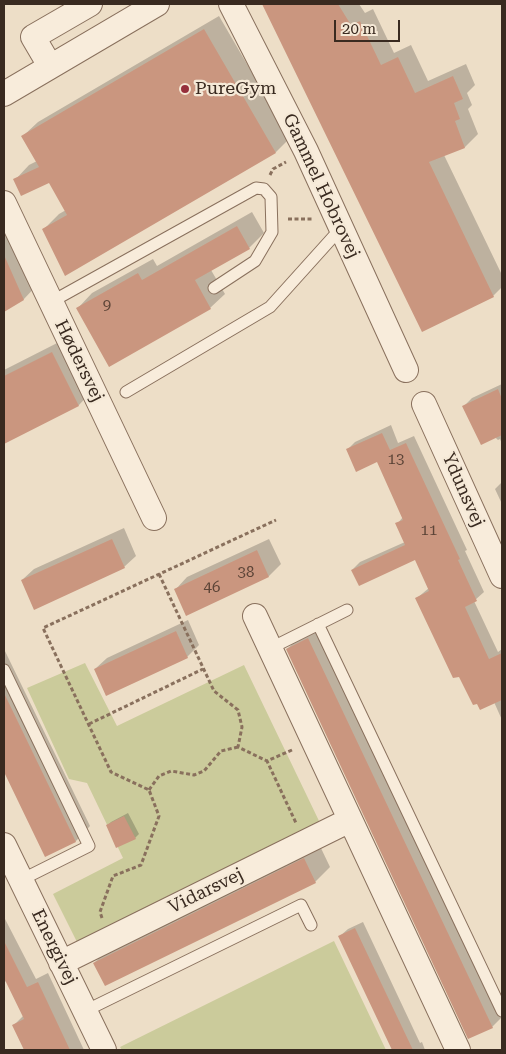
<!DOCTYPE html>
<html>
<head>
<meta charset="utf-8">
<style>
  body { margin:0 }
  #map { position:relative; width:506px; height:1054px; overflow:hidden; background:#eddec7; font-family:"Roboto Serif",serif }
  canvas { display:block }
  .frame { position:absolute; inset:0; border:5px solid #392a20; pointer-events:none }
  .scale { position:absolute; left:334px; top:20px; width:66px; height:22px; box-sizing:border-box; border:2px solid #392a20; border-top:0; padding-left:6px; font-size:15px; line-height:18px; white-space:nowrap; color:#392a20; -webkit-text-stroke:4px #f5e9d7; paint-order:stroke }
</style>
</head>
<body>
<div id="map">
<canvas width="506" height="1054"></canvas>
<div class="frame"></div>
<div class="scale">20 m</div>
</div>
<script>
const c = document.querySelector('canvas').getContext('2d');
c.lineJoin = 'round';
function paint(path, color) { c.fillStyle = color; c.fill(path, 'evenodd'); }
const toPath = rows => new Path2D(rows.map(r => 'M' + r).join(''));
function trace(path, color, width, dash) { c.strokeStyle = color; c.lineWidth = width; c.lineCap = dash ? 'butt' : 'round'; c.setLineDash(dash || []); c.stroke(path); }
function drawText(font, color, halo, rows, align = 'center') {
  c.font = font + ' "Roboto Serif",serif'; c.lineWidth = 4.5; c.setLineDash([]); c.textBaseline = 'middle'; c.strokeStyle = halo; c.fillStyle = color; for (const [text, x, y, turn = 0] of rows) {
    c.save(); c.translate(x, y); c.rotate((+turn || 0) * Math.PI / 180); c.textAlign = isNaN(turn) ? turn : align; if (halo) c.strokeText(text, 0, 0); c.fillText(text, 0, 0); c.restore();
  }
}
const green = toPath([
  [85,663,117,726,244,665,320,823,77,942,53,894,123,858,87,783,69,779,27,688],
  [334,941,386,1050,122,1050,120,1047]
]);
const shadow = toPath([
  [263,4,359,4,365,13,373,9,394,53,411,45,428,81,466,64,475,85,467,93,472,105,468,109,478,134,465,147,444,155,502,275,502,287,493,296,423,330],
  [219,16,290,138,276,152,66,274,44,229,59,214,66,210,49,181,15,180,29,165,37,161,23,136,38,122],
  [4,210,38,284,24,299,4,311],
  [252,212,264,233,249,248,211,270,225,294,210,308,78,308,92,293,153,259,157,266],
  [67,338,93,390,79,405,4,442,4,370],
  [502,384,502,444,500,439,498,440,463,407,472,398],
  [391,425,398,443,414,436,467,550,465,551,484,592,474,601,498,652,502,649,502,720,494,702,417,598,429,588,416,559,352,570,360,562,405,542,397,524,403,517,377,460,347,450,355,442],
  [502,482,502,504,495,489],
  [124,528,136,556,124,567,22,580,34,569],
  [269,539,281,564,269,576,187,614,176,589,187,577],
  [188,620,199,645,187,657,95,669,107,658],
  [323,624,502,1002,502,1017,492,1027,469,1038,287,649,302,635],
  [4,649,90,826,76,841,46,855,4,769],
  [128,813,139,834,135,838,107,826,111,822],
  [319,844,330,867,315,882,94,963,109,948],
  [4,917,36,979,48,973,84,1050,26,1050,14,1025,24,1015,7,981,4,982],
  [363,922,420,1043,422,1042,425,1050,394,1050,340,936,348,929]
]);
const building = toPath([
  [262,4,338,4,351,25,360,21,381,65,398,57,415,93,453,76,463,99,454,103,460,119,455,121,465,148,429,162,494,297,422,332],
  [204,29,276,153,65,276,42,229,67,215,49,183,21,196,13,179,39,167,21,136],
  [237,226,250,249,195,280,211,309,109,367,76,308,138,273,142,280],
  [4,255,24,300,4,312],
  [52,352,79,406,4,444,4,376],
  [498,389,502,399,502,435,481,445,462,406],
  [382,433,390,450,406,443,460,559,458,560,477,601,465,607,489,659,502,653,502,700,480,710,477,704,473,705,459,677,453,678,415,598,429,591,415,560,359,586,351,570,405,545,395,523,403,520,377,462,356,472,346,449],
  [112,539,125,568,34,610,21,580],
  [257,550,269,577,186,616,174,589],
  [176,631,188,658,106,696,94,669],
  [308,638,493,1028,468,1039,286,649],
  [4,693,76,842,45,857,4,772],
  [124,816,136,839,116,848,106,825],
  [304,858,316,883,105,986,93,963],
  [355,928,413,1050,392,1050,338,936],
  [4,941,27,987,38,982,70,1050,24,1050,12,1025,24,1019,4,978]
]);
const path = toPath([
  [270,175,273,169,286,162],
  [288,219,312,219],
  [159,574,214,691,238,710,242,727,238,747,267,761],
  [89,724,203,669],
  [292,750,267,761,296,823],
  [149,790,159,776,171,771,194,775,204,771,221,751,238,747],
  [102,918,100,912,113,876,141,865,159,816,149,790,111,772,43,628,276,520]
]);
const service = toPath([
  [51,302,256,188,264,189,271,197,272,232,255,261,214,288],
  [126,392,270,307,342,227],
  [318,624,502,1011],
  [271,648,347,610],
  [4,670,89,846,21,880],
  [85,1011,301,905,311,925]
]);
const minor = toPath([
  [231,4,306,151,406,370],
  [50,66,33,37,90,4],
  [4,94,157,4],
  [4,203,154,518],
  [424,404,502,576],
  [255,616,458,1050],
  [4,845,104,1050],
  [61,963,350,820]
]);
const markers = [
  [185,89,5,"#962f3b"]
];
const numberNames = [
  ["9",107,306],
  ["13",396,460],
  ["11",429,531],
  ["38",246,573],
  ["46",212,588]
];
const poiNames = [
  ["PureGym",195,89]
];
const streetNames = [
  ["Gammel Hobrovej",321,186,65],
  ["Hødersvej",79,361,64],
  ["Ydunsvej",463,490,66],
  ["Vidarsvej",206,891,-26],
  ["Energivej",54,947,64]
];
paint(green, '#cbcb9b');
paint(shadow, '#0003');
paint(building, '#ca967f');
trace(service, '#89705d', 13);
trace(minor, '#89705d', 26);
trace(path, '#89705d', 3, [4, 2.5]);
trace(service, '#f8ecdb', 11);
trace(minor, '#f8ecdb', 24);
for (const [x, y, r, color] of markers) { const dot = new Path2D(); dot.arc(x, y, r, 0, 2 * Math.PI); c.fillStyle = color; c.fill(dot); trace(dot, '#f5e9d7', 2); }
drawText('15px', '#5d4538', null, numberNames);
drawText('18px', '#392a20', '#f5e9d7', poiNames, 'left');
drawText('18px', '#392a20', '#f5e9d7', streetNames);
</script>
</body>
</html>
